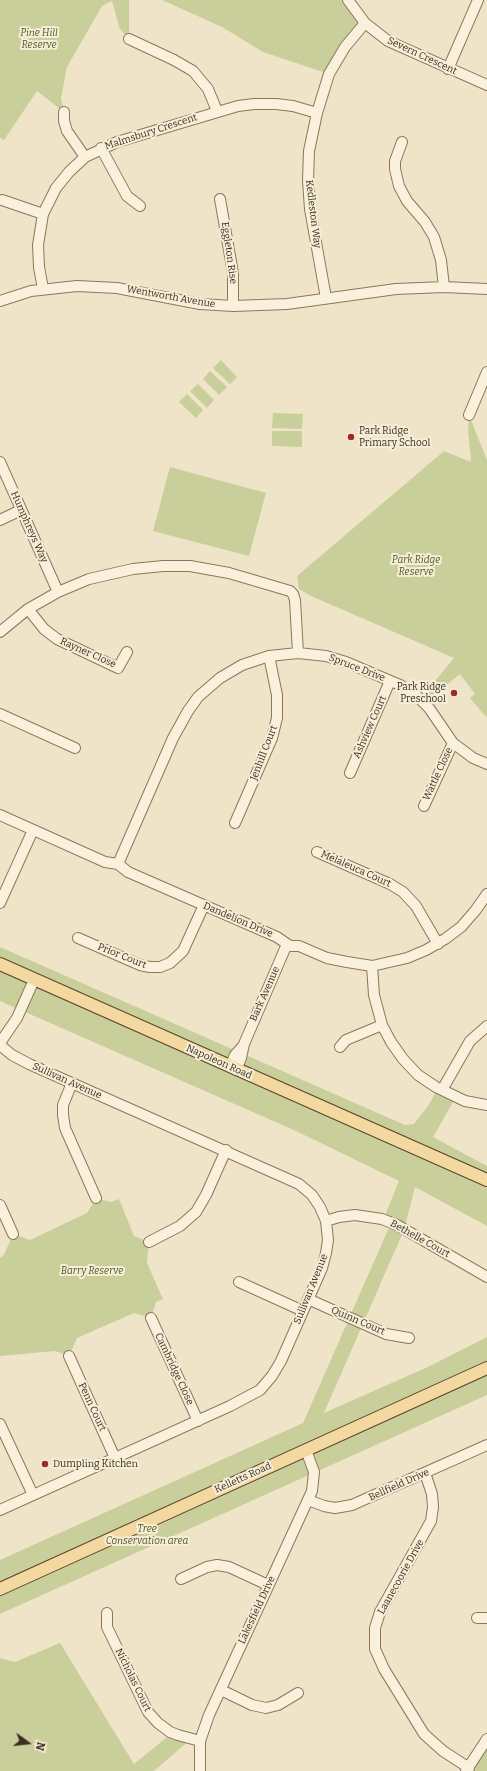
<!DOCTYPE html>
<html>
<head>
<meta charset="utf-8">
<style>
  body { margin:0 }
  #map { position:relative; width:487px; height:1771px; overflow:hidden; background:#f0e4c8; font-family:Bitter,serif }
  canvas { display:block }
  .north { position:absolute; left:8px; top:1723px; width:40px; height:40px; -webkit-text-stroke:3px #f7eed8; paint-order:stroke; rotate:105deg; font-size:11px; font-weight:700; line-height:16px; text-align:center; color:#3d2e20 }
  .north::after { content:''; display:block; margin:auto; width:14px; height:18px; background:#3d2e20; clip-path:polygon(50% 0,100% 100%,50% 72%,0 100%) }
</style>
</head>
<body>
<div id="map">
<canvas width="487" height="1771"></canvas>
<div class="north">N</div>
</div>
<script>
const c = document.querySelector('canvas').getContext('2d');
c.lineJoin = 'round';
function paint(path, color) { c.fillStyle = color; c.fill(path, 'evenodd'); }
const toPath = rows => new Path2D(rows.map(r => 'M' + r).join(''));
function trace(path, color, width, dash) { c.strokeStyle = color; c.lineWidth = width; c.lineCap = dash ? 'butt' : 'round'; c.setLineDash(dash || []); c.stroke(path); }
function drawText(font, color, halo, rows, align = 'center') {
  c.font = font + ' Bitter,serif'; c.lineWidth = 4; c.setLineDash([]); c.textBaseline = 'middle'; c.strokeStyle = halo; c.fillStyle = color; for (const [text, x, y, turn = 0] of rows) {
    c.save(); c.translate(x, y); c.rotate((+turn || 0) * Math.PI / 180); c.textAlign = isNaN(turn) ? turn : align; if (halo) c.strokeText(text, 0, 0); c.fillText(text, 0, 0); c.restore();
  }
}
const green = toPath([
  [0,0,129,0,129,39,120,29,112,1,102,6,67,67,61,98,64,112,37,91,4,140,0,138],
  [162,0,348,0,365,23,329,74,263,52,222,27],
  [221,360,237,377,230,384,213,368],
  [210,371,227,387,219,395,203,379],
  [198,384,214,400,207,408,190,391],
  [187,394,203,410,196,418,179,402],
  [273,413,303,414,302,429,272,428],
  [469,415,487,460,487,716,486,717,470,698,475,694,460,674,424,703,420,699,454,658,311,596,299,589,297,576,444,451,471,462,468,430],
  [272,431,302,431,302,447,272,446],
  [170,467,266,493,249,556,153,531],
  [0,947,405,1125,414,1124,428,1106,438,1088,456,1097,433,1137,487,1166,487,1180,442,1160,487,1188,487,1226,415,1187,404,1230,324,1413,430,1366,487,1337,487,1395,0,1614,0,1560,303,1423,391,1223,383,1220,399,1181,296,1131,0,1001],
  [96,1198,111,1202,119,1199,134,1236,149,1242,147,1263,163,1299,156,1302,151,1318,134,1313,77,1338,69,1356,55,1351,0,1356,0,1258,4,1255,13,1234,30,1240,87,1213],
  [60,1643,134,1764,172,1733,191,1739,154,1771,0,1771,0,1658,15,1662],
  [487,1739,487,1771,466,1771]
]);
const minor = toPath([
  [348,0,365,23,388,41,487,85],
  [129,39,174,60,193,71,208,89,217,111],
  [448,69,478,0],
  [64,112,64,121,67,131,85,157],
  [402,142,395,161,395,169,399,186,407,201,425,222,434,237,441,260,444,287],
  [101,148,127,196,140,206],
  [220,199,233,273,233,306],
  [2,200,43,214],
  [43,289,39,267,38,245,43,214,56,188,69,172,85,157,117,142,238,106,254,104,276,104,293,106,317,113],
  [326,298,310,209,308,181,309,151,317,113,329,74,345,47,365,23],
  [0,301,31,291,77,286,117,288,200,304,233,306,287,304,396,289,444,287,487,289],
  [469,415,487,372],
  [0,462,58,592],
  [0,520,21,510],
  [28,609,44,629,57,639,118,668,127,652],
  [0,632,28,609,58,592,89,579,133,569,163,566,190,566,229,573,290,591,293,594,295,600,298,653],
  [0,714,75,748],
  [350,773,390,681],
  [424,806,453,743],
  [0,815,105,862,118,864,128,872,277,937,290,946,299,946,327,958,347,962,372,966,407,958,426,950,445,939,461,927,475,911,487,894],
  [235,823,272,738,277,718,277,695,269,656],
  [317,852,390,884,403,892,416,906,438,944],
  [118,864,173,738,188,711,198,697,220,678,242,665,269,656,298,653,326,656,346,662,400,685,418,697,429,708,453,743,473,758,487,764],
  [0,903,33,830],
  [78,938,140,965,150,967,160,967,170,963,183,951,204,905],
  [372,966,374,995,382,1025,391,1042,403,1059,418,1075,436,1087,465,1101,487,1105],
  [0,1043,17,1018,34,980],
  [0,1045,12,1055,29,1064,299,1184,312,1195,320,1207,326,1221,328,1240,326,1253,322,1268,281,1361,272,1376,260,1390,230,1406,0,1510],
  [340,1047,346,1040,382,1025],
  [230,1067,235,1055,243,1046],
  [236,1070,241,1058,244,1044,287,944],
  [72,1083,63,1105,63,1115,65,1128,96,1198],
  [442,1090,470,1041,487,1026],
  [0,1205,13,1234],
  [326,1221,339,1217,355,1215,382,1219,397,1225,487,1277],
  [149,1242,180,1226,196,1212,206,1195,226,1150],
  [239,1282,303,1311],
  [308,1299,386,1334,409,1338],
  [151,1318,198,1421],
  [69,1356,115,1458],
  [0,1424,33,1495],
  [425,1473,432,1494,433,1507,431,1521,380,1612,375,1628,375,1649,384,1669,424,1734,443,1751,469,1768],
  [308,1500,324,1506,335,1508,352,1505,487,1445],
  [181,1579,207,1567,217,1565,229,1567,268,1585],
  [107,1613,107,1627,148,1712,158,1723,170,1732,178,1735,200,1741],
  [477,1618,487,1618],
  [221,1690,252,1705,266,1708,278,1705,298,1693],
  [200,1771,200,1741,209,1715,312,1491,314,1472,306,1450],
  [466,1771,487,1739]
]);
const major = toPath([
  [0,964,487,1180],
  [0,1589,487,1368]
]);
const markers = [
  [351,437,4,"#9e2a2b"],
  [454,693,4,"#9e2a2b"],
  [45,1464,4,"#9e2a2b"]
];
const parkNames = [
  ["Pine Hill",39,33],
  ["Reserve",39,45],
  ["Park Ridge",416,560],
  ["Reserve",416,572],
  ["Barry Reserve",92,1271],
  ["Tree",147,1529],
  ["Conservation area",147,1541]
];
const streetNames = [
  ["Severn Crescent",422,56,25],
  ["Malmsbury Crescent",151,132,-18],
  ["Kedleston Way",313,214,83],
  ["Eggleton Rise",229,253,82],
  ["Wentworth Avenue",171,297,10],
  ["Humphreys Way",29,527,66],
  ["Rayner Close",88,653,24],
  ["Spruce Drive",357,668,21],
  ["Ashview Court",370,727,-66],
  ["Jenhill Court",264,753,-69],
  ["Wattle Close",438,774,-65],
  ["Melaleuca Court",356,869,24],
  ["Dandelion Drive",238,920,23],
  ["Prior Court",122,956,22],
  ["Bark Avenue",265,994,-66],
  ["Napoleon Road",219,1062,24],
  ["Sullivan Avenue",67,1081,24],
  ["Bethelle Court",420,1239,29],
  ["Sullivan Avenue",311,1289,-68],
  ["Quinn Court",358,1321,23],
  ["Cambridge Close",174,1369,65],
  ["Penn Court",92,1407,65],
  ["Kelletts Road",243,1478,-24],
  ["Bellfield Drive",399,1485,-24],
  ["Laanecoorie Drive",401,1577,-61],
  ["Lakesfield Drive",257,1610,-65],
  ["Nicholas Court",133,1680,64]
];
const poiNames = [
  ["Park Ridge",359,431],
  ["Primary School",359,443],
  ["Park Ridge",446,687,"right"],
  ["Preschool",446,699,"right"],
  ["Dumpling Kitchen",53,1464]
];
paint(green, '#c9cf9b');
trace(minor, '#8d765c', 12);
trace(major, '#5b4430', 14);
trace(minor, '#faf1dc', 10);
trace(major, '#f3d9a0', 12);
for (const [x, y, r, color] of markers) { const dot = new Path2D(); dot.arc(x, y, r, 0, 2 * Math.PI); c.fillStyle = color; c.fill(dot); trace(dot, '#f7eed8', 1.5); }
drawText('italic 10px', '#4d5a26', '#f7eed8', parkNames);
drawText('10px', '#3d2e20', '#f7eed8', streetNames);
drawText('10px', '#3d2e20', '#f7eed8', poiNames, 'left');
</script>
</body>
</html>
